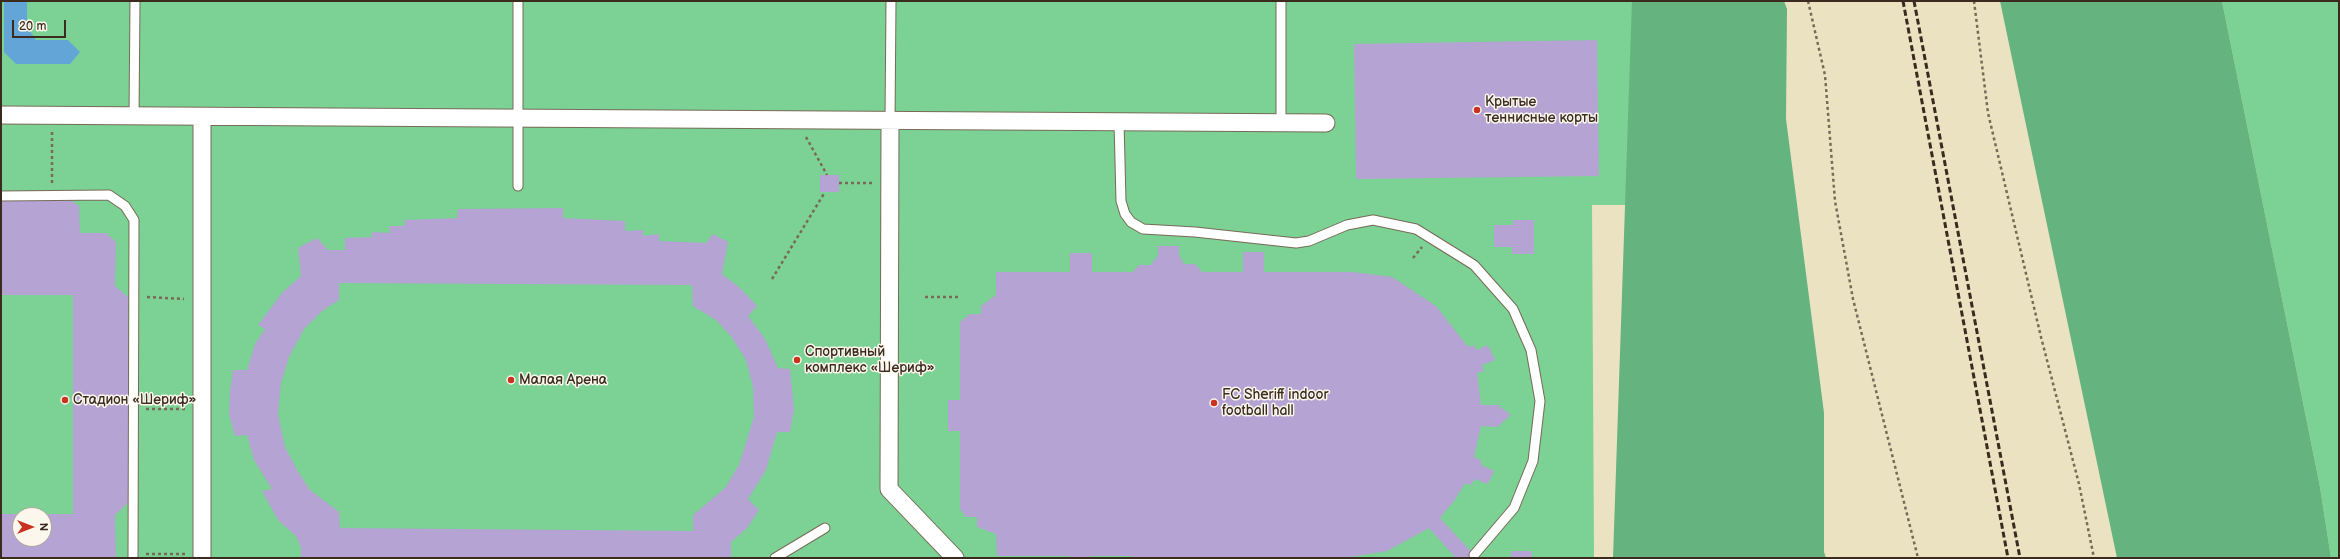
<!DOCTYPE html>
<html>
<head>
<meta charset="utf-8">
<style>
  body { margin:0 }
  #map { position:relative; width:2340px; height:559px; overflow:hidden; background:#eae2c0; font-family:"Balsamiq Sans",sans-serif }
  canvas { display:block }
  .frame { position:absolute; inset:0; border:2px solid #3b2a1e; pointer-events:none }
  .north { position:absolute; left:12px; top:507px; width:40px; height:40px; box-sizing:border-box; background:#fbf7ec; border:1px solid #aea59a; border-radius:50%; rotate:90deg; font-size:11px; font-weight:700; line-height:16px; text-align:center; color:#3b2a1e }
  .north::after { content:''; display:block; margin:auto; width:14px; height:18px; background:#c8321e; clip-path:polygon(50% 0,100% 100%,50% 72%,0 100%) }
  .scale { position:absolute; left:12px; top:20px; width:54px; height:18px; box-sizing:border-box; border:2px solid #3b2a1e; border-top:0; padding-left:5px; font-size:12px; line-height:14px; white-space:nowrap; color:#3b2a1e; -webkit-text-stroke:3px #fbf7ec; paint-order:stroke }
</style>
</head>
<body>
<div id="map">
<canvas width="2340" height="559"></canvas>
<div class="frame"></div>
<div class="north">N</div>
<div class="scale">20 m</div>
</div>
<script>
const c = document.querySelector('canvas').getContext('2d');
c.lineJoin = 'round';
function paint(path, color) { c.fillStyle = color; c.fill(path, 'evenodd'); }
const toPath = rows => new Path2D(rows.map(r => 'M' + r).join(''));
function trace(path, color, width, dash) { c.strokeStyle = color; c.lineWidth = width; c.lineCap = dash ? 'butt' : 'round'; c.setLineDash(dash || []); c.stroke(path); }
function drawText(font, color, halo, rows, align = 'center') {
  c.font = font + ' "Balsamiq Sans",sans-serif'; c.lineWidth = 3; c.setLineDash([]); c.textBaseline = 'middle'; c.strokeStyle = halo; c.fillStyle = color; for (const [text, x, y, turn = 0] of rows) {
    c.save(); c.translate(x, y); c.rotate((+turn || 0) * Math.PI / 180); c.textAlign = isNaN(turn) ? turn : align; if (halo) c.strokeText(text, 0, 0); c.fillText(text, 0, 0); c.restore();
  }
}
const green = toPath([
  [1,1,1665,1,1664,205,1592,205,1594,558,1,558],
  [20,515,44,515,44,539,20,539],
  [2222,1,2339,1,2339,558,2331,558,2320,487]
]);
const forest = toPath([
  [1632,1,1784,1,1787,9,1786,119,1824,413,1824,552,1826,558,1613,558],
  [2000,1,2222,1,2320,487,2331,558,2117,558]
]);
const water = toPath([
  [4,1,27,1,27,27,36,40,68,40,80,52,70,64,16,64,4,52]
]);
const building = toPath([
  [1597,40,1599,176,1356,179,1354,44],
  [820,175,839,175,839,192,820,192],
  [1,197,66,197,79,206,80,233,106,233,116,242,115,286,128,297,128,503,115,515,116,558,1,558,1,514,20,514,20,539,44,539,44,514,73,514,73,295,1,295],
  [563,208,563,218,625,221,625,231,643,230,643,236,659,234,659,241,706,243,713,234,728,242,722,274,740,288,757,306,748,316,765,339,778,368,790,369,794,410,790,432,777,432,766,470,748,499,759,510,747,528,731,542,731,558,301,558,301,548,296,536,278,520,262,491,272,489,254,460,247,435,235,436,229,414,230,391,233,370,247,370,255,344,265,329,258,325,282,293,301,276,298,248,317,238,328,250,345,250,345,238,372,237,372,232,390,233,389,226,404,226,405,220,457,218,458,209],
  [339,283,692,285,693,306,716,320,731,336,746,360,753,387,754,417,739,465,725,488,693,515,693,531,340,528,339,512,310,490,297,470,285,447,278,414,281,383,289,357,304,329,322,311,339,300],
  [1513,220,1534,220,1534,254,1512,254,1512,247,1494,247,1494,225,1513,225],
  [1158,246,1179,246,1179,255,1184,264,1195,264,1202,272,1243,272,1243,252,1264,252,1264,272,1353,272,1392,277,1436,306,1468,347,1473,345,1477,350,1488,345,1495,360,1482,365,1484,371,1477,373,1481,405,1498,405,1511,415,1497,427,1481,426,1474,457,1481,460,1481,465,1494,471,1488,484,1475,479,1471,485,1465,483,1454,501,1440,518,1477,558,1456,558,1429,528,1387,551,1344,558,1133,558,1132,556,1090,556,1090,558,1070,558,1070,556,997,556,996,534,977,527,977,517,966,517,960,509,960,431,948,431,948,400,960,400,960,322,970,314,981,314,981,306,996,295,996,272,1070,272,1070,253,1092,253,1092,272,1133,272,1139,265,1151,265,1158,255],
  [1511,551,1532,551,1532,558,1511,558]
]);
const path = toPath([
  [1808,1,1825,75,1835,201,1853,299,1918,558],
  [1974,1,1988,113,2041,337,2079,484,2094,558],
  [806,137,827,175],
  [52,183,52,132],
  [839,183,874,183],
  [1413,258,1422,247],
  [772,279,825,192],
  [147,297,184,299],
  [925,297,959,297],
  [146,409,185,409],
  [146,554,185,554]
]);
const lane = toPath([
  [518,1,518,186],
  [134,116,135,1],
  [890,120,891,1],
  [1119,122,1121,201,1125,214,1131,222,1143,229,1195,232,1296,243,1309,241,1347,225,1373,220,1416,229,1474,265,1513,309,1531,350,1540,401,1533,461,1514,508,1474,555],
  [1281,123,1281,1],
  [1,196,109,195,125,206,134,220,133,558],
  [775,558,825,528]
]);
const street = toPath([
  [1,115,1326,123],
  [890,120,889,489,955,558],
  [202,558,202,117]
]);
const rail = toPath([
  [1903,1,2008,558],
  [1914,1,2020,558]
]);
const markers = [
  [1477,110,4,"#c8321e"],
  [797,360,4,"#c8321e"],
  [511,380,4,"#c8321e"],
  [65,400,4,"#c8321e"],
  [1214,403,4,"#c8321e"]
];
const poiNames = [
  ["Крытые",1485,102],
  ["теннисные корты",1485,118],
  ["Спортивный",805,352],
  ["комплекс «Шериф»",805,368],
  ["Малая Арена",519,380],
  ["FC Sheriff indoor",1222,395],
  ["football hall",1222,411],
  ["Стадион «Шериф»",73,400]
];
paint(green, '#7cd194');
paint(forest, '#65b37e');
paint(water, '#63a5d7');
paint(building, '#b5a3d4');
trace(lane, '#786a57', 11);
trace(street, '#786a57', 19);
trace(path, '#786a57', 2.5, [3, 3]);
trace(lane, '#fff', 9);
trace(street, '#fff', 17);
trace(rail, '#3b2a1e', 3, [6, 3]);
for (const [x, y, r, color] of markers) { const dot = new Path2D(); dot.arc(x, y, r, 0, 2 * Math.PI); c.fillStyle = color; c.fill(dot); trace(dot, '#fbf7ec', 1.5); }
drawText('14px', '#3b2a1e', '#fbf7ec', poiNames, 'left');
</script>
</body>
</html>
